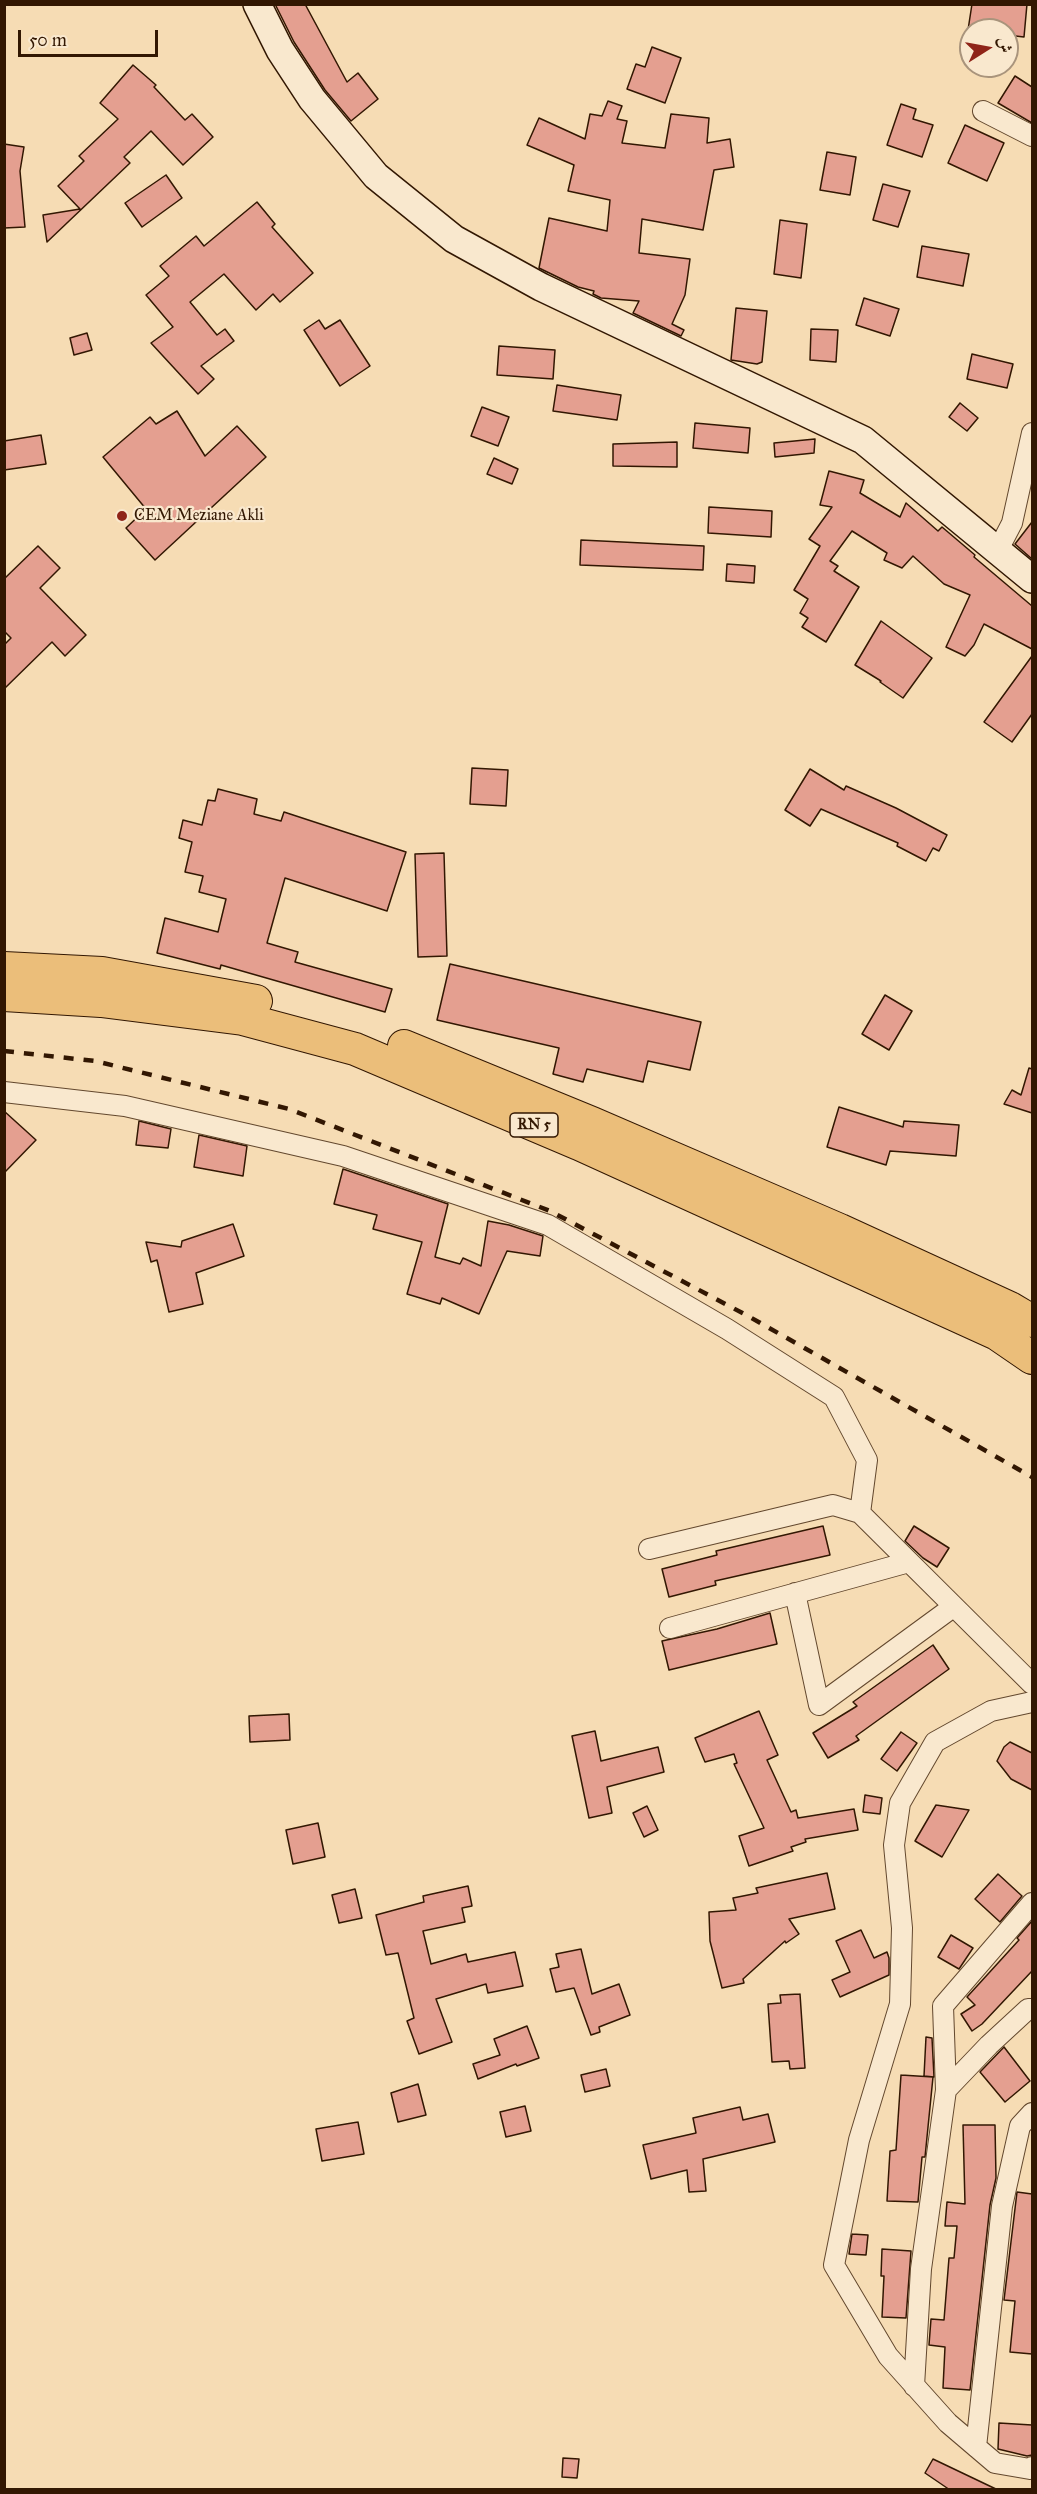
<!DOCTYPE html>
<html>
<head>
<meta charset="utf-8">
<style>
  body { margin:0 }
  #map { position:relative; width:1037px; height:2494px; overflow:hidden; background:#f6dcb4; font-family:"IM FELL Great Primer",Amiri,serif }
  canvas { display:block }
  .frame { position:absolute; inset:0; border:6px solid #321702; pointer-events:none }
  .north { position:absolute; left:959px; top:18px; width:60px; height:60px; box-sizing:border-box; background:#f9e8ce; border:2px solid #a9947c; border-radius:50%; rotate:79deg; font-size:16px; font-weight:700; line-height:24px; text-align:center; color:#321702 }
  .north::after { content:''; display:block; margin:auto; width:21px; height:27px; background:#8f2418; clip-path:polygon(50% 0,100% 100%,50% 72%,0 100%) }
  .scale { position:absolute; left:18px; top:30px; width:140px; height:27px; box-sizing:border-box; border:3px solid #321702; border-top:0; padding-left:8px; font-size:18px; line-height:21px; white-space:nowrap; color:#321702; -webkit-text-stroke:4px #f9e8ce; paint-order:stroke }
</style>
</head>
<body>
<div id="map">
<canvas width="1037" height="2494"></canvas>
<div class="frame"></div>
<div class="north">ش</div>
<div class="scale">50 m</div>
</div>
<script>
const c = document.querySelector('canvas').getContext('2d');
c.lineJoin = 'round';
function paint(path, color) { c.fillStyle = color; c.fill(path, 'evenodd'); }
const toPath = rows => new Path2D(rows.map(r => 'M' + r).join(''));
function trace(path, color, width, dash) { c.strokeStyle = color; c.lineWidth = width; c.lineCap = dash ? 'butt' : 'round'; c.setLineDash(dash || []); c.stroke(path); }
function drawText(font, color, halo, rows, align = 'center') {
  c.font = font + ' "IM FELL Great Primer",serif'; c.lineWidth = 4.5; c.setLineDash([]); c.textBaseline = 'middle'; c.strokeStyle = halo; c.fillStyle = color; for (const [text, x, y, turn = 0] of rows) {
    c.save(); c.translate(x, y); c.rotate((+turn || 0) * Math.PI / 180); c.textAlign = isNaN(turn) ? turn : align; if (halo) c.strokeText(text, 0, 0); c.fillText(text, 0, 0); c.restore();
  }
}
const building = toPath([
  [275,4,305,4,347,82,358,73,378,99,351,121,325,90,294,42,275,4],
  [972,4,1027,4,1024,37,1007,35,1007,30,968,30,972,4],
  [652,47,681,58,665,103,627,89,636,64,645,67,652,47],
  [133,65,156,85,154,87,185,120,192,114,213,137,183,165,151,131,124,157,130,163,47,242,43,215,80,209,58,186,84,161,79,156,118,119,100,103,133,65],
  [1015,76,1032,87,1032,123,998,103,1015,76],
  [608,101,622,106,617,119,627,121,622,143,665,148,671,114,709,118,707,143,730,139,734,167,714,170,703,230,642,219,639,253,690,259,685,295,672,324,684,330,681,336,633,313,639,301,601,298,593,294,594,291,578,287,539,268,549,218,607,231,610,200,568,191,574,165,527,145,539,118,585,139,590,114,602,116,608,101],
  [901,104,916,109,913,119,933,125,922,157,887,145,901,104],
  [965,125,1004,143,987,181,948,163,965,125],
  [4,144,24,147,20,171,25,227,4,228,4,144],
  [827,152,856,157,850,195,820,190,827,152],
  [166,175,182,198,142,227,125,203,166,175],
  [883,184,910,191,898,227,873,220,883,184],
  [257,202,275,224,272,227,313,273,280,302,273,294,256,310,224,274,190,302,217,335,225,329,234,341,201,366,214,379,198,394,151,343,173,327,146,295,169,276,160,266,196,236,204,246,257,202],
  [780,220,807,224,801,278,774,274,780,220],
  [922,246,969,254,963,286,917,277,922,246],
  [864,298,899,309,890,336,856,325,864,298],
  [736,308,767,311,762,362,757,364,731,360,736,308],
  [319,320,325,329,340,320,370,366,340,386,304,330,319,320],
  [811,329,838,330,836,362,810,360,811,329],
  [87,333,92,350,74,355,70,338,87,333],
  [499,346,555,350,553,379,497,375,499,346],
  [972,354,1013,364,1007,388,967,379,972,354],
  [557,385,621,395,617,420,553,411,557,385],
  [960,403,978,418,967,431,949,417,960,403],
  [482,407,509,417,498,446,471,436,482,407],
  [177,411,205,456,237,426,266,457,155,560,126,528,146,509,103,457,150,417,156,424,177,411],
  [695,423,750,428,748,453,693,448,695,423],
  [41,435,46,464,4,470,4,441,41,435],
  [815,439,814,453,775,457,774,443,815,439],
  [677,442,677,467,613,466,613,444,677,442],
  [494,458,518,469,512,484,487,474,494,458],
  [829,471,864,480,860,493,900,517,906,503,938,531,942,527,975,555,974,557,1032,606,1032,649,984,624,974,645,965,656,946,647,970,595,944,584,913,556,902,568,884,560,887,553,852,531,830,561,838,566,834,571,859,587,826,642,802,627,808,618,800,613,808,599,794,590,820,546,809,539,832,507,820,505,829,471],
  [709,507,772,511,771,537,708,533,709,507],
  [1032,522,1032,559,1015,544,1032,522],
  [581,540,704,546,703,570,580,565,581,540],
  [38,546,60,568,40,588,86,635,65,656,52,642,4,689,4,645,11,638,4,631,4,579,38,546],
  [727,564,755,566,754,583,726,581,727,564],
  [881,621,932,658,903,698,880,682,881,681,855,665,881,621],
  [1032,656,1032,714,1012,742,984,722,1032,656],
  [472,768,508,770,506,806,470,804,472,768],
  [810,769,844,790,846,786,896,808,947,835,939,851,933,848,926,861,897,846,898,843,821,809,810,826,785,810,810,769],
  [218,789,257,799,254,814,281,821,284,812,406,852,387,911,285,878,267,943,298,952,295,962,392,989,385,1012,221,965,220,969,157,953,165,918,218,932,226,899,199,892,203,876,185,872,192,842,179,838,183,820,202,825,208,800,215,801,218,789],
  [444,853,447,956,418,957,415,854,444,853],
  [450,964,701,1022,690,1070,648,1061,643,1082,587,1069,583,1082,553,1074,559,1048,437,1020,450,964],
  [885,995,912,1011,889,1050,862,1034,885,995],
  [1029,1068,1032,1069,1032,1113,1004,1104,1012,1090,1021,1095,1029,1068],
  [839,1107,903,1127,904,1121,959,1125,956,1156,890,1151,886,1165,827,1147,839,1107],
  [4,1111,36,1140,4,1173,4,1111],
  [139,1121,171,1129,168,1148,136,1145,139,1121],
  [199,1135,247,1146,243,1176,194,1167,199,1135],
  [343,1169,448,1204,435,1257,460,1264,463,1258,481,1266,488,1221,509,1225,543,1236,540,1256,507,1251,479,1314,442,1298,440,1304,407,1294,422,1242,373,1229,377,1215,334,1204,343,1169],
  [233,1224,244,1256,196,1273,203,1304,169,1312,157,1260,151,1262,146,1242,181,1247,182,1241,233,1224],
  [823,1526,830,1555,715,1581,716,1585,669,1597,662,1569,717,1555,716,1551,823,1526],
  [914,1526,949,1548,937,1567,923,1558,905,1541,914,1526],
  [770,1613,777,1644,669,1670,662,1641,717,1629,770,1613],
  [933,1645,949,1669,856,1736,859,1740,828,1758,813,1733,857,1706,853,1702,933,1645],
  [759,1711,778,1755,767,1760,791,1812,796,1810,798,1818,854,1809,858,1830,805,1839,806,1842,791,1847,793,1851,749,1866,739,1836,764,1828,734,1764,737,1763,734,1754,705,1762,695,1738,759,1711],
  [289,1714,290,1740,250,1742,249,1716,289,1714],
  [595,1731,601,1761,658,1747,664,1772,607,1787,612,1813,589,1818,572,1736,595,1731],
  [901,1732,917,1743,897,1771,881,1759,901,1732],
  [1010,1742,1032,1753,1032,1790,1011,1779,997,1761,1004,1747,1010,1742],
  [865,1795,882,1798,880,1814,863,1812,865,1795],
  [936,1805,969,1810,942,1857,915,1841,936,1805],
  [647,1806,658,1830,644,1837,633,1813,647,1806],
  [318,1823,325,1857,293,1864,286,1830,318,1823],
  [827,1873,835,1909,789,1919,799,1934,786,1943,785,1941,743,1979,744,1983,722,1988,710,1941,709,1912,736,1910,733,1898,758,1893,756,1888,827,1873],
  [998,1874,1022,1896,1000,1922,975,1899,998,1874],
  [468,1886,472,1906,462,1908,465,1922,423,1931,431,1964,466,1954,468,1962,515,1952,523,1986,488,1993,486,1984,436,1999,452,2042,419,2054,407,2021,414,2018,398,1953,386,1955,376,1915,424,1902,423,1896,468,1886],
  [355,1889,362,1918,339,1923,332,1895,355,1889],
  [1032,1921,1032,1971,982,2024,972,2031,961,2014,975,2005,967,1997,1019,1940,1017,1938,1032,1921],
  [861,1930,874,1958,887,1952,889,1958,889,1975,840,1997,832,1980,850,1972,836,1941,861,1930],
  [951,1935,973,1948,959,1969,938,1957,951,1935],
  [581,1949,592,1994,619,1984,630,2015,599,2027,600,2032,591,2035,574,1988,556,1992,550,1969,559,1967,556,1954,581,1949],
  [800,1994,805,2068,790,2069,789,2061,772,2062,768,2004,781,2003,780,1995,800,1994],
  [527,2026,539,2058,517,2066,516,2064,478,2079,473,2064,500,2055,494,2039,527,2026],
  [926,2037,932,2038,934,2077,924,2076,926,2037],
  [1004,2047,1030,2081,1005,2102,980,2072,1004,2047],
  [606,2069,610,2086,585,2092,581,2075,606,2069],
  [901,2075,933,2077,925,2157,922,2157,918,2202,887,2201,890,2151,896,2150,901,2075],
  [418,2084,426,2115,398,2122,391,2093,418,2084],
  [525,2106,531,2131,506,2137,500,2112,525,2106],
  [740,2107,743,2120,768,2114,775,2142,703,2159,706,2191,689,2192,687,2170,651,2179,643,2145,696,2133,693,2118,740,2107],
  [358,2122,364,2154,322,2161,316,2129,358,2122],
  [963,2125,995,2125,996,2178,990,2205,970,2390,943,2388,945,2347,929,2345,931,2319,944,2320,949,2258,954,2258,957,2226,945,2226,947,2202,965,2204,963,2125],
  [1017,2192,1032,2194,1032,2354,1010,2352,1015,2301,1004,2300,1017,2192],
  [852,2234,868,2235,866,2255,849,2254,852,2234],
  [882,2249,911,2251,906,2318,882,2317,884,2276,881,2276,882,2249],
  [999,2423,1032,2425,1032,2455,1027,2456,998,2449,999,2423],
  [563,2458,579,2459,577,2478,562,2477,563,2458],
  [933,2459,998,2490,950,2490,925,2473,933,2459]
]);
const minor = toPath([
  [983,111,1032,136],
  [998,550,1012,523,1032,433],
  [4,1092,125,1106,343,1156,548,1225,727,1329,834,1397,867,1460,860,1513],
  [649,1549,833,1505,860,1513,1032,1684],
  [795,1593,819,1705,953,1607],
  [670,1628,909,1562],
  [1032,1702,991,1711,935,1742,900,1803,894,1845,902,1928,900,2004,859,2140,834,2265,888,2356,948,2423,995,2463,1030,2469,1032,2467],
  [946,2090,989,2045,1028,2009,1032,2009],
  [914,2386,921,2269,946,2090,943,2006,1032,1903],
  [976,2447,1002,2206,1020,2126,1032,2113]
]);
const secondary = toPath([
  [257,4,280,50,312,99,376,176,454,239,541,287,863,440,1032,579]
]);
const trunk = toPath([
  [4,968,102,973,256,1001],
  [4,995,101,1001,243,1019,355,1049,579,1144,997,1334,1032,1358],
  [404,1046,592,1123,840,1230,1010,1308,1032,1321]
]);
const rail = toPath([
  [4,1051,95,1061,289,1109,550,1211,748,1316,1032,1477]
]);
const markers = [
  [122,516,6,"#8f2418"]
];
const shields = [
  [534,1125,48]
];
const shieldNames = [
  ["RN 5",534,1125]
];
const poiNames = [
  ["CEM Meziane Akli",134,516]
];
paint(building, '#e49f90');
trace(building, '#321702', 1.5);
trace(minor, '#63482e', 22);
trace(secondary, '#321702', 30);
trace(trunk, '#321702', 34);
trace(minor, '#f9e8ce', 20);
trace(secondary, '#f9e8ce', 27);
trace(trunk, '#ebbe7a', 32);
trace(rail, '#321702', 4.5, [10, 10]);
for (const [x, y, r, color] of markers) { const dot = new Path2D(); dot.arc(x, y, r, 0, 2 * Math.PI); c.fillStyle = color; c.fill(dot); trace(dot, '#f9e8ce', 2); }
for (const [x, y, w] of shields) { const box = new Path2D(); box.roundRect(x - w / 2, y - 12, w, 24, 4.5); c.fillStyle = '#f9e8ce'; c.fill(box); trace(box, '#321702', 1.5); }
drawText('bold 15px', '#321702', null, shieldNames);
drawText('16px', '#321702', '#f9e8ce', poiNames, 'left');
</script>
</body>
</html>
